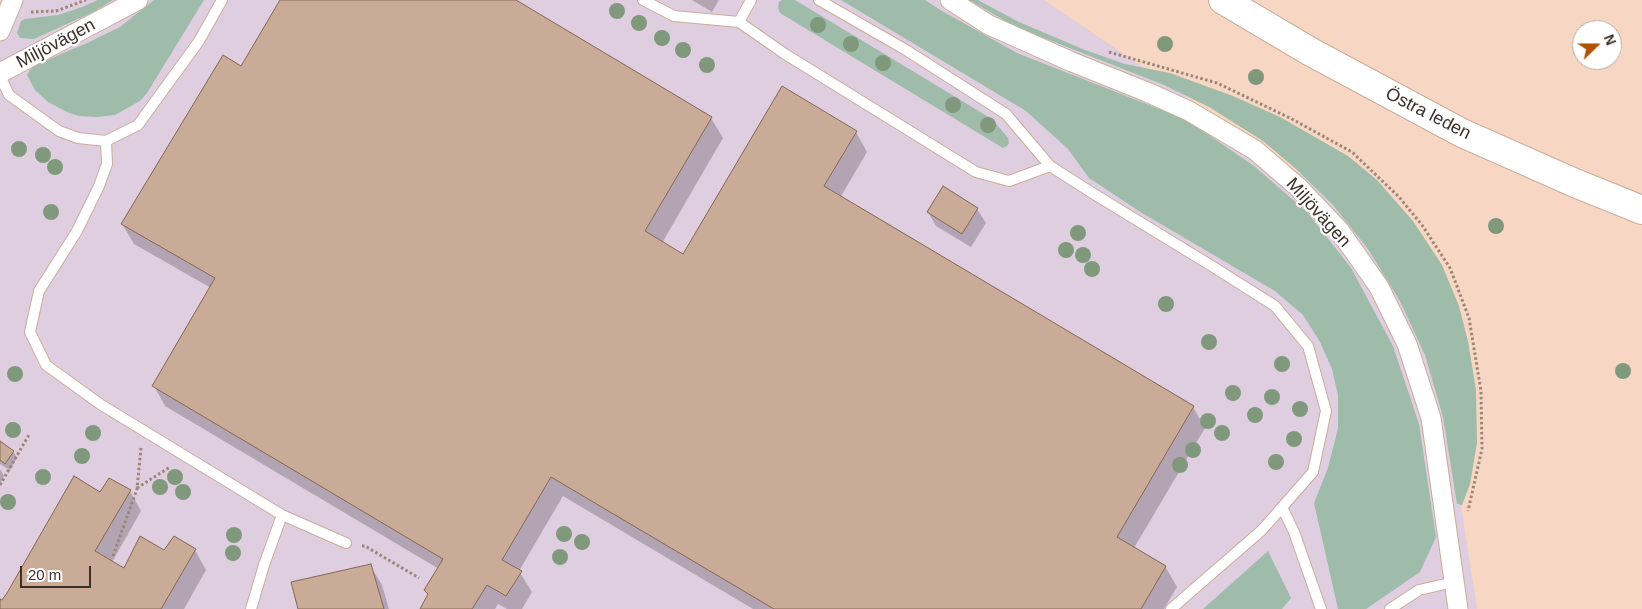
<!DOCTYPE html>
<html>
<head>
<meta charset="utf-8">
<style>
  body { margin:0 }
  #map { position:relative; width:1642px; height:609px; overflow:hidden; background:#f7d7c3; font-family:Helvetica,sans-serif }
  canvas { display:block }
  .north { position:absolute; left:1572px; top:20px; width:50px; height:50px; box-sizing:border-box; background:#fff; border:1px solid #b1aca9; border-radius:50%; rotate:68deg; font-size:14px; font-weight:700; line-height:20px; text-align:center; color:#3c3028 }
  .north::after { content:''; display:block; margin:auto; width:18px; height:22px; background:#b05100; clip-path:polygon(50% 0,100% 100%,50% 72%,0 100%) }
  .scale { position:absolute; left:20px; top:566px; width:71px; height:22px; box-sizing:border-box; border:2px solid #3c3028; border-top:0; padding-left:6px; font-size:15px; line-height:18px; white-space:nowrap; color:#3c3028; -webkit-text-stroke:4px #fff; paint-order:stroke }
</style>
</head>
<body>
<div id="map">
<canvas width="1642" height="609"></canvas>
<div class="north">N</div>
<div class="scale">20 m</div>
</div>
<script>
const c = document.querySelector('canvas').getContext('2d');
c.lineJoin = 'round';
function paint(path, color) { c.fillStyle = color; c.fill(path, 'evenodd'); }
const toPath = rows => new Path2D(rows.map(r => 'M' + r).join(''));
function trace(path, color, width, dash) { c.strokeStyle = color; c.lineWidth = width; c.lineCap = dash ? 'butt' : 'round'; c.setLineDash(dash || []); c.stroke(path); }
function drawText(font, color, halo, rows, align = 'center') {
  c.font = font + ' Helvetica,sans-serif'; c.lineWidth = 4.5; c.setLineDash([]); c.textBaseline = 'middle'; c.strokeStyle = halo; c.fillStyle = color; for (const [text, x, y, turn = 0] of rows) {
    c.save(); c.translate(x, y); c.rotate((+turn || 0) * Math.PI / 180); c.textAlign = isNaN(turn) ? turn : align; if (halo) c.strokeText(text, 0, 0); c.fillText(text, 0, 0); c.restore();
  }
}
const industrial = toPath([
  [24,0,1044,0,1423,257,1477,609,0,609,0,5,20,6]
]);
const green = toPath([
  [98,0,113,0,93,12,34,39,20,38,17,33,21,21,25,19,58,15,82,7],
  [154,0,204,0,147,93,140,101,115,115,97,117,79,116,69,113,48,102,35,90,27,75,30,70,35,65,85,44,120,27],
  [782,0,795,0,992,119,1008,138,1009,143,1007,146,1003,148,780,13,778,8,779,2],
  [841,0,925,0,942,11,1017,53,1187,120,1254,166,1307,212,1351,268,1393,346,1419,424,1436,537,1420,572,1366,609,1338,609,1314,503,1328,468,1338,428,1338,395,1332,369,1320,342,1303,315,1275,291,1142,213,1089,178,1068,149,1026,111],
  [969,0,978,0,1019,22,1085,50,1125,64,1170,73,1233,96,1280,117,1348,156,1377,180,1413,221,1442,265,1459,306,1468,341,1476,390,1477,443,1470,484,1462,505,1457,504,1443,417,1425,355,1400,301,1368,249,1333,205,1295,168,1263,141,1209,107,1164,85,1016,27],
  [1268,551,1291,598,1282,609,1203,609]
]);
const shadow = toPath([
  [282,0,513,0,711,118,723,138,662,243,684,256,856,132,867,152,840,198,1193,407,1205,428,1134,548,1165,566,1177,587,1164,609,753,609,563,496,519,571,532,592,522,609,507,609,498,604,495,609,421,609,428,596,425,590,439,569,165,406,154,386,211,288,134,244,122,224,241,68],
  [692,0,719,0,712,12],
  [977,209,986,223,971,247,936,226,928,212],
  [0,443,13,451,17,458,10,470,0,464],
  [0,469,4,476,0,484],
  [130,491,141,511,112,562,124,569,165,552,195,550,206,570,184,609,0,609,0,600,2,602,100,494],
  [370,565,382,585,389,609,299,609]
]);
const building = toPath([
  [280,0,516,0,712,117,645,231,683,254,782,86,857,131,824,186,1194,406,1117,537,1166,566,1141,609,774,609,551,477,502,560,522,571,506,596,487,585,472,609,420,609,428,594,424,590,443,559,152,386,215,278,121,224,223,55,241,66,280,0],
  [943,186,978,208,962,234,927,212,943,186],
  [0,441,14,451,5,464,0,460,0,441],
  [74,476,100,492,109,478,131,490,95,551,124,568,140,536,164,550,174,536,196,549,161,609,0,609,0,599,2,600,7,593,74,476],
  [371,564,384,609,298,609,291,582,371,564]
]);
const path = toPath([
  [31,12,56,11,86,0],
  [1109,52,1217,83,1290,118,1352,152,1399,197,1422,225,1450,268,1469,318,1481,391,1482,449,1468,511],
  [0,485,30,433],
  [137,488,170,467],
  [362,546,365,546,419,578],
  [113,556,137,489,141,448]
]);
const service = toPath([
  [643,0,674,16,739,22,785,54,976,172,1009,181,1050,166],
  [819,0,906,50,1006,114,1050,166,1094,194,1215,268,1275,306,1308,346,1326,411,1313,472,1262,530,1171,609],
  [739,22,751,0],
  [0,76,9,95,59,131,78,138,106,141,138,125,199,41,222,0],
  [106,141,107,164,99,186,77,231,39,291,30,332,46,365,100,404,282,515,346,543],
  [1282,507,1294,532,1321,609],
  [251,609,264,565,282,515],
  [1390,609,1419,590,1454,582]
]);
const minor = toPath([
  [950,0,989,25,1072,62,1147,92,1189,111,1255,150,1299,188,1339,230,1379,287,1407,344,1431,418,1458,609],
  [0,31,13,0],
  [0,73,138,0]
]);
const trunk = toPath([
  [1223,0,1311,52,1462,133,1575,183,1642,210]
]);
const trees = [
  [617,11],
  [639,23],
  [818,25],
  [662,38],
  [851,44],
  [1165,44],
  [683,50],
  [883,63],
  [707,65],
  [1256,77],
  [953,105],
  [988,125],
  [19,149],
  [43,155],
  [55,167],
  [51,212],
  [1496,226],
  [1078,233],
  [1066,250],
  [1083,255],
  [1092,269],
  [1166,304],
  [1209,342],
  [1282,364],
  [1623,371],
  [15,374],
  [1233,393],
  [1272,397],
  [1300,409],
  [1255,415],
  [1208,421],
  [13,430],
  [93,433],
  [1222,433],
  [1294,439],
  [1193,450],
  [82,456],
  [1276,462],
  [1180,465],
  [43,477],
  [175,477],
  [160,487],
  [183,492],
  [8,502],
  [564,534],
  [234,535],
  [582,542],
  [233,553],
  [560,557]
];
const streetNames = [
  ["Miljövägen",56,44,-28],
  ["Östra leden",1428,114,27],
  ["Miljövägen",1318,213,48]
];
paint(industrial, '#dfcee0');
paint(green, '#9ebca9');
paint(shadow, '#0003');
paint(building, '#c9ab97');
trace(building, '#846855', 1);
trace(service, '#caac98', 12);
trace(minor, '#caac98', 21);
trace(trunk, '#caac98', 30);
trace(path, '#9c8577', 3, [2.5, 2.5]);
trace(service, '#fff', 10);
trace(minor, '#fff', 19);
trace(trunk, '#fff', 28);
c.fillStyle = '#80997c';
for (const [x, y] of trees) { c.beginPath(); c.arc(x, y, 8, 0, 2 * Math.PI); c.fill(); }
drawText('18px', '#3c3028', '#fff', streetNames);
</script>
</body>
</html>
